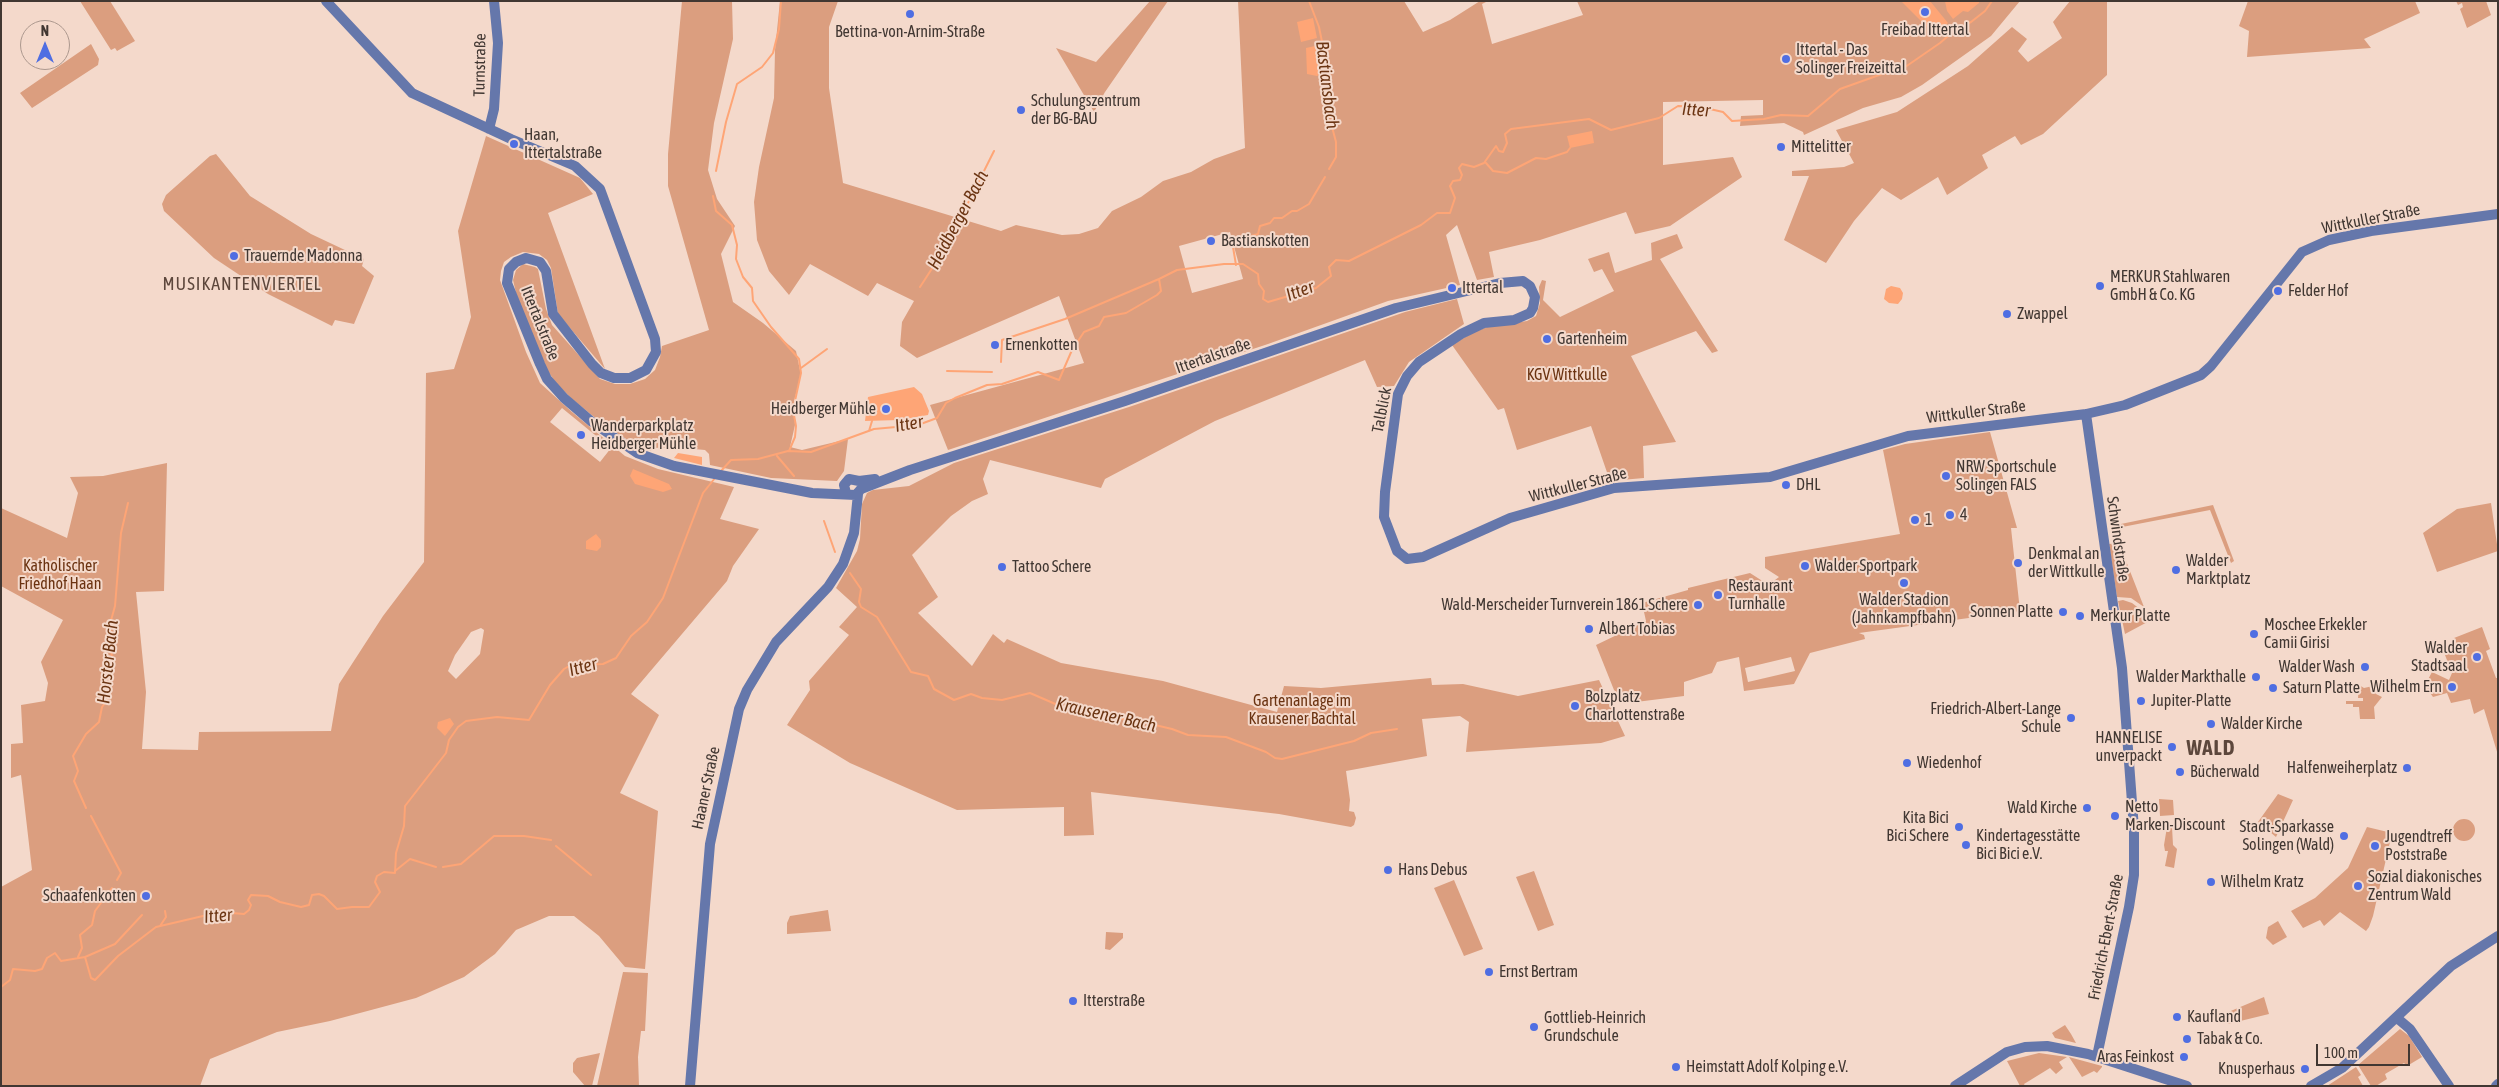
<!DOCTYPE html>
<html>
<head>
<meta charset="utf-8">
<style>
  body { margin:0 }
  #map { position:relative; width:2499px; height:1087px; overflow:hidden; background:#f4d9cb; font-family:"Asap Condensed",sans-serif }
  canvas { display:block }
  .frame { position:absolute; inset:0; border:2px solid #413732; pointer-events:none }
  .north { position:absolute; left:20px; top:20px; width:50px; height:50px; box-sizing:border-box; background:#f4d9cb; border:1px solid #ac988e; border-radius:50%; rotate:0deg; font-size:14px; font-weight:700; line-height:20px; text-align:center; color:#413732 }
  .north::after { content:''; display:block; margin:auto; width:18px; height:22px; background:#4f6ee2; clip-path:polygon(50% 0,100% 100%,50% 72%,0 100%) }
  .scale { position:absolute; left:2316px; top:1044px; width:94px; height:22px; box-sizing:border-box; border:2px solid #413732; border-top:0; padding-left:6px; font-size:15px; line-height:18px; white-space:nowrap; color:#413732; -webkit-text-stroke:4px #f4d9cb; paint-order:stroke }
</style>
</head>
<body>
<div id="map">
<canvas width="2499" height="1087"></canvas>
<div class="frame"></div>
<div class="north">N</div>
<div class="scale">100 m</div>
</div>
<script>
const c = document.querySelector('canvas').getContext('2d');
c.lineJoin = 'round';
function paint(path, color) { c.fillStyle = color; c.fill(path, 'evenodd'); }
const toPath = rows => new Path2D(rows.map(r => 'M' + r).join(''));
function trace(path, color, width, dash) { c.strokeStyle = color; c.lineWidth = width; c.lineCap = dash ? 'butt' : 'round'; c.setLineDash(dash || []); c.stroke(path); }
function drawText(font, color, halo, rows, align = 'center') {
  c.font = font + ' "Asap Condensed",sans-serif'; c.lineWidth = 4; c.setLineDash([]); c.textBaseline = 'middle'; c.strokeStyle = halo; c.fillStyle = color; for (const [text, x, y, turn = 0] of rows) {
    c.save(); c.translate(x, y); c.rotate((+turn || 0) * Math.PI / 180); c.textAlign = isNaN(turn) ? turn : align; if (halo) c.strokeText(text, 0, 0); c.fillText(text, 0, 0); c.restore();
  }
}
const green = toPath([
  [80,1,110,1,135,41,117,51,115,48,111,50],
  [682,1,732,1,733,39,714,123,708,170,717,199,735,226,721,254,733,302,763,323,796,351,801,375,794,401,795,425,790,447,802,450,848,439,844,471,837,481,771,478,710,465,709,454,705,450,672,447,655,448,650,451,642,449,604,425,572,399,556,383,543,364,516,293,513,280,516,270,523,264,535,267,538,269,546,309,552,325,600,379,615,384,630,384,645,379,655,370,660,357,662,346,709,330,668,186,668,154],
  [780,1,838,1,829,27,829,88,843,183,1001,231,1016,225,1062,235,1079,234,1098,228,1112,211,1141,197,1163,181,1191,172,1214,159,1245,148,1238,1,1404,1,1423,32,1450,20,1480,1,1488,1,1482,4,1492,44,1583,15,1577,1,2020,1,1991,36,1922,85,1901,97,1863,108,1804,135,1803,132,1784,123,1740,126,1741,116,1763,115,1763,100,1663,102,1663,165,1733,157,1742,177,1670,226,1635,234,1626,212,1540,240,1489,252,1494,277,1477,280,1457,225,1446,235,1460,285,1388,301,1268,344,948,450,930,405,1084,363,1059,296,917,358,900,346,902,322,914,301,877,283,868,296,810,264,789,295,769,271,757,240,754,202,759,167,774,98,775,50],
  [1230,232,1243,279,1192,293,1179,246],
  [1150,1,1168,1,1105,92,1094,112,1056,48,1096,62],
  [2070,1,2107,1,2107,75,2043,134,2021,145,2015,136,1982,155,1988,168,1947,195,1938,177,1901,200,1882,188,1854,221,1826,263,1784,240,1809,176,1792,176,1792,171,1844,167,1854,163,1836,130,1897,112,1968,66,2012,27,2027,39,2018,51,2028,62,2062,38,2053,22],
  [2248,1,2415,1,2420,13,2364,39,2371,48,2247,57,2249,31,2239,26],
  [2456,1,2486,1,2491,15,2467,28,2460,9,2463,7,2462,3,2458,5],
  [91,44,99,59,98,65,32,108,20,93],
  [486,136,580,178,593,194,548,213,605,369,558,314,551,268,547,260,539,254,523,252,511,257,504,262,501,271,500,280,526,352,540,383,572,412,625,456,658,469,734,487,720,519,759,529,733,566,727,581,631,694,659,715,620,793,658,811,645,969,625,967,599,936,574,916,549,916,516,930,495,954,464,977,416,998,330,1021,277,1032,210,1059,200,1086,1,1086,1,887,32,870,21,775,11,778,11,744,23,743,21,705,45,701,48,683,41,662,63,620,1,586,1,508,67,538,78,493,70,477,103,476,167,463,164,591,136,592,146,692,142,749,198,750,199,732,331,731,339,684,383,616,424,562,426,373,454,369,471,317,458,231],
  [562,408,611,448,600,462,550,422],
  [481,628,484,630,480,654,456,679,448,671,455,655,471,632],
  [216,154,250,196,311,234,364,259,362,266,374,276,354,324,335,320,332,326,268,294,214,258,164,211,162,204,166,195,210,156],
  [1677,234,1683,248,1660,259,1718,351,1712,353,1696,331,1631,356,1676,442,1643,446,1644,478,1610,481,1591,426,1517,450,1504,408,1498,410,1452,345,1472,333,1487,327,1527,321,1536,316,1540,303,1539,287,1542,280,1546,281,1543,300,1560,317,1614,291,1602,269,1594,272,1588,259,1609,252,1615,273,1652,260,1651,243],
  [1457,299,1464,324,1409,362,1394,386,1377,387,1365,360,1215,421,1105,479,1101,488,990,460,983,479,988,494,972,501,951,516,912,555,938,597,918,613,972,666,993,634,1004,643,1007,639,1061,663,1163,681,1277,712,1284,686,1321,688,1431,678,1432,685,1463,684,1518,696,1599,680,1625,736,1601,743,1466,752,1469,722,1460,716,1422,719,1427,756,1346,771,1350,800,1349,811,1354,812,1356,818,1354,825,1351,827,1279,814,1091,792,1094,835,1064,836,1064,807,957,810,850,763,787,725,810,690,809,681,849,635,839,627,857,607,836,588,857,551,860,539,862,504,867,493,873,490,909,486,954,463,1129,407,1405,312],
  [1990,432,2017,528,2011,528,2020,611,1859,633,1864,635,1865,639,1810,653,1794,684,1744,691,1739,657,1717,662,1712,673,1684,682,1684,696,1636,702,1626,700,1614,690,1596,645,1646,621,1642,603,1688,590,1688,588,1750,573,1764,582,1775,580,1779,577,1765,568,1765,557,1900,534,1883,450,1905,444],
  [1791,657,1795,671,1748,682,1745,668],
  [2491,503,2498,551,2437,572,2423,533,2457,509],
  [2213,505,2234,561,2231,563,2210,510,2117,528,2116,525],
  [2119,543,2144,607,2131,598,2117,597,2109,544],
  [2123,600,2132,603,2153,619,2125,634,2118,601],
  [2482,627,2490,649,2486,651,2496,678,2498,678,2498,755,2484,709,2474,714,2470,699,2451,703,2447,693,2433,697,2428,690,2422,691,2432,672,2449,680,2452,673,2445,655,2457,647,2454,638],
  [2359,685,2364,688,2373,686,2376,694,2382,697,2374,707,2375,719,2360,719,2359,707,2353,707,2353,704,2346,704,2346,701,2363,701,2363,698,2358,698],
  [2278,794,2293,800,2276,837,2258,822],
  [2159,799,2173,800,2174,815,2160,816],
  '2453 830a11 11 0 1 1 22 0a11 11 0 1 1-22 0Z',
  [2167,827,2172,827,2173,845,2177,849,2174,868,2165,866,2168,851,2165,851,2164,845],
  [2367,827,2392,833,2373,916,2369,927,2366,931,2340,912,2324,926,2320,920,2303,928,2291,911,2315,898,2348,868],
  [1534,871,1554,925,1538,931,1516,877],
  [1454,880,1483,949,1464,956,1434,888],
  [828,910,831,931,787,934,787,923,790,916],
  [2278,921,2287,937,2273,945,2266,938,2268,927],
  [1106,932,1123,933,1123,938,1110,950,1105,949],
  [623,972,648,973,645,1031,641,1031,638,1057,639,1086,597,1086],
  [2264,997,2269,1014,2228,1024,2226,1013],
  [2065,1025,2071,1034,2076,1043,2055,1038,2052,1033],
  [2400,1029,2409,1036,2422,1057,2407,1066,2404,1063,2385,1074,2387,1079,2376,1086,2371,1086,2358,1065],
  [600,1053,592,1086,585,1086,573,1072,573,1063,577,1058],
  [2039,1053,2067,1057,2059,1062,2063,1068,2056,1074,2050,1068,2024,1084,2025,1086,2020,1086,2007,1061],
  [2069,1057,2102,1066,2102,1067,2097,1073,2094,1071,2082,1077],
  [2356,1067,2361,1075,2358,1077,2363,1086,2327,1086]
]);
const water = toPath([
  [1901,1,1930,1,1948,23,1935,35],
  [1945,1,1979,1,1979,3,1968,12,1963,11,1953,19,1947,11],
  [1313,18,1317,38,1301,42,1297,22],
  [1315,46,1317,49,1322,68,1322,73,1317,76,1307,74,1306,48],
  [1592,131,1594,143,1570,148,1567,136],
  [1891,286,1900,288,1903,293,1902,299,1898,304,1889,303,1884,299,1886,289],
  [914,387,922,394,929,411,928,415,899,420,865,421,868,397],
  [678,453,702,457,702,465,674,458],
  [633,469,669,484,672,489,663,492,635,484,630,476],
  [596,534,601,540,601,547,597,551,586,549,586,541],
  [450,718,454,724,445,736,437,728,438,722]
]);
const stream = toPath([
  [1309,1,1319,27,1329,76,1328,86,1333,116,1331,123,1336,142,1336,157,1329,169],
  [1486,163,1493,171,1507,173,1536,158,1546,159,1567,152,1570,148],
  [716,171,726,122,737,84,762,67,773,53,779,29,781,1],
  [713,196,716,211,732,225,737,245,736,259,743,277,752,288,753,301,771,327,799,359,801,373,793,410,796,426,795,437,789,451],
  [1236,265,1233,247,1242,239,1258,234,1260,226,1270,223,1274,218,1282,218,1292,211,1297,211,1309,204,1325,177],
  [920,287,946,247,994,151],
  [1001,362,1002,340,1065,319,1159,279],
  [801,368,827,349],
  [947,371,992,372],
  [869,431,872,421],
  [777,456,794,476],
  [721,471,731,460,758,459,788,451,811,452,874,429,918,425,937,418,946,403,955,398,987,385,1002,384,1038,372,1059,380,1072,350,1084,332,1099,326,1104,317,1126,313,1157,295,1161,291,1159,279,1177,270,1224,264,1243,264,1258,274,1259,284,1264,291,1263,299,1268,302,1316,288,1331,276,1329,267,1336,260,1349,261,1421,225,1437,213,1450,213,1455,198,1450,186,1453,181,1460,180,1462,175,1459,168,1462,164,1474,167,1484,163,1496,146,1499,151,1503,152,1507,143,1505,134,1511,129,1589,119,1611,130,1659,118,1678,106,1701,107,1723,112,1732,121,1764,119,1781,115,1808,116,1840,89,1882,74,1898,72,1940,43,1954,31,1971,22,1985,11,1992,1],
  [824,521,835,552],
  [850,573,861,589,859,602,861,607,877,617,911,672,928,676,934,689,954,700,971,694,982,698,1002,700,1030,693,1060,706,1104,717,1134,720,1172,729,1188,735,1226,737,1266,752,1275,758,1282,759,1354,741,1371,733,1397,729],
  [86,808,74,781,78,771,73,756,86,734,99,722,102,707,108,699,112,661,110,624,115,606,121,533,128,503],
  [91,816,121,873,117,880],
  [556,846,591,875],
  [443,867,461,864,494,836,524,836,551,840],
  [395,871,410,859,436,867],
  [160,926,166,917,165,911],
  [78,957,82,948,80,935,92,925,95,911,112,888],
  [85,957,115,944,142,915],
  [1,987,10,980,13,969,35,971,42,969,47,958,55,953,61,961,85,957,91,978,95,980,118,956,156,927,220,912,244,914,249,910,251,905,248,900,251,895,268,896,280,902,301,907,309,905,312,895,319,894,324,896,337,909,352,907,369,907,380,892,375,882,377,876,384,872,395,873,396,853,404,826,405,806,446,753,449,740,458,727,466,721,497,717,529,720,550,685,564,669,571,665,603,664,616,658,631,636,647,622,663,598,703,493,715,478]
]);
const secondary = toPath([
  [326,1,412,93,511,139,575,166,600,189,655,339,656,352,646,370,630,378,614,378,601,373,592,364,553,314,546,271,540,262,526,258,516,262,509,269,507,283,540,364,547,379,564,398,592,422,637,453,674,466,812,493,856,495,861,489,910,470,1125,401,1396,308,1500,283,1523,281,1530,286,1535,297,1533,308,1530,313,1514,320,1484,323,1461,334,1419,362,1407,376,1398,394,1385,492,1384,517,1397,551,1407,559,1423,557,1510,518,1614,488,1770,477,1908,436,2086,414,2125,405,2201,375,2211,366,2302,252,2329,240,2371,231,2498,214],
  [489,129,494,109,498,43,494,1],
  [2086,414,2122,668,2134,829,2134,875,2129,907,2097,1056],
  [846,493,844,485,849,479,859,481,875,479],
  [2397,1018,2410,1029,2449,1086],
  [690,1086,710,844,739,709,747,690,776,642,828,587,843,564,854,533,858,494],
  [1955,1086,2007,1052,2025,1047,2047,1046,2088,1054,2187,1086],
  [2311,1086,2342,1068,2451,966,2498,936],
  [2496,1086,2498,1084]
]);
const markers = [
  [1925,12,5,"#4f6ee2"],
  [910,14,5,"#4f6ee2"],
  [1786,59,5,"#4f6ee2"],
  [1021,110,5,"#4f6ee2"],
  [514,144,5,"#4f6ee2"],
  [1781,147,5,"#4f6ee2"],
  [1211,241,5,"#4f6ee2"],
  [234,256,5,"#4f6ee2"],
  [2100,286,5,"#4f6ee2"],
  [1452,288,5,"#4f6ee2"],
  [2278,291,5,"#4f6ee2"],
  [2007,314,5,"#4f6ee2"],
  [1547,339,5,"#4f6ee2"],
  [995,345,5,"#4f6ee2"],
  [886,409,5,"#4f6ee2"],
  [581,435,5,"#4f6ee2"],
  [1946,476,5,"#4f6ee2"],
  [1786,485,5,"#4f6ee2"],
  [1950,515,5,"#4f6ee2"],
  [1915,520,5,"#4f6ee2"],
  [2018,563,5,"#4f6ee2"],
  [1805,566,5,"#4f6ee2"],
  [1002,567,5,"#4f6ee2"],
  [2176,570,5,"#4f6ee2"],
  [1904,583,5,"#4f6ee2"],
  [1718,595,5,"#4f6ee2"],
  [1698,605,5,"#4f6ee2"],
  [2063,612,5,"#4f6ee2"],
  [2080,616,5,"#4f6ee2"],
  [1589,629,5,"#4f6ee2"],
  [2254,634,5,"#4f6ee2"],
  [2477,657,5,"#4f6ee2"],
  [2365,667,5,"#4f6ee2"],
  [2256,677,5,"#4f6ee2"],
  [2452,687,5,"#4f6ee2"],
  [2273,688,5,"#4f6ee2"],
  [2141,701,5,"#4f6ee2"],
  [1575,706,5,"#4f6ee2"],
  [2071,718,5,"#4f6ee2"],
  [2211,724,5,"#4f6ee2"],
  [2172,747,5,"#4f6ee2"],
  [1907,763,5,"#4f6ee2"],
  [2407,768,5,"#4f6ee2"],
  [2180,772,5,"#4f6ee2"],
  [2087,808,5,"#4f6ee2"],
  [2115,816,5,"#4f6ee2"],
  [1959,827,5,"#4f6ee2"],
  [2344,836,5,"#4f6ee2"],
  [1966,845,5,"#4f6ee2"],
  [2375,846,5,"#4f6ee2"],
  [1388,870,5,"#4f6ee2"],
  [2211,882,5,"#4f6ee2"],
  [2358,886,5,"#4f6ee2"],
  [146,896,5,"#4f6ee2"],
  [1489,972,5,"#4f6ee2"],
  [1073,1001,5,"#4f6ee2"],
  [2177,1017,5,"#4f6ee2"],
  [1534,1027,5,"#4f6ee2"],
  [2187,1039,5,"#4f6ee2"],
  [2184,1057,5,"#4f6ee2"],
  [1676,1067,5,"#4f6ee2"],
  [2305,1069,5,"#4f6ee2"]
];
const poiNames = [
  ["Freibad Ittertal",1925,30,"center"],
  ["Bettina-von-Arnim-Straße",910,32,"center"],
  ["Ittertal - Das",1796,50],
  ["Solinger Freizeittal",1796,68],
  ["Schulungszentrum",1031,101],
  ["der BG-BAU",1031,119],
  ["Haan,",524,135],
  ["Ittertalstraße",524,153],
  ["Mittelitter",1791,147],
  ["Bastianskotten",1221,241],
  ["Trauernde Madonna",244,256],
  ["MERKUR Stahlwaren",2110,277],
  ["GmbH & Co. KG",2110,295],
  ["Ittertal",1462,288],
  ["Felder Hof",2288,291],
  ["Zwappel",2017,314],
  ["Gartenheim",1557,339],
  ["Ernenkotten",1005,345],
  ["Heidberger Mühle",876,409,"right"],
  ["Wanderparkplatz",591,426],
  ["Heidberger Mühle",591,444],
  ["NRW Sportschule",1956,467],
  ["Solingen FALS",1956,485],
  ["DHL",1796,485],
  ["4",1960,515],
  ["1",1925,520],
  ["Denkmal an",2028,554],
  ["der Wittkulle",2028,572],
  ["Walder",2186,561],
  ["Marktplatz",2186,579],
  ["Walder Sportpark",1815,566],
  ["Tattoo Schere",1012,567],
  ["Restaurant",1728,586],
  ["Turnhalle",1728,604],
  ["Walder Stadion",1904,600,"center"],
  ["(Jahnkampfbahn)",1904,618,"center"],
  ["Wald-Merscheider Turnverein 1861 Schere",1688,605,"right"],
  ["Sonnen Platte",2053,612,"right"],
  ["Merkur Platte",2090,616],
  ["Moschee Erkekler",2264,625],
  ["Camii Girisi",2264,643],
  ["Albert Tobias",1599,629],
  ["Walder",2467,648,"right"],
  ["Stadtsaal",2467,666,"right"],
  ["Walder Wash",2355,667,"right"],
  ["Walder Markthalle",2246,677,"right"],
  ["Wilhelm Ern",2442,687,"right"],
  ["Saturn Platte",2283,688],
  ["Bolzplatz",1585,697],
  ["Charlottenstraße",1585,715],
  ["Jupiter-Platte",2151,701],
  ["Friedrich-Albert-Lange",2061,709,"right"],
  ["Schule",2061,727,"right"],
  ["Walder Kirche",2221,724],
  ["HANNELISE",2162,738,"right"],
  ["unverpackt",2162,756,"right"],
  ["Wiedenhof",1917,763],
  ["Halfenweiherplatz",2397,768,"right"],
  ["Bücherwald",2190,772],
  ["Netto",2125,807],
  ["Marken-Discount",2125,825],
  ["Wald Kirche",2077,808,"right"],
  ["Kita Bici",1949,818,"right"],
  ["Bici Schere",1949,836,"right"],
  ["Stadt-Sparkasse",2334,827,"right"],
  ["Solingen (Wald)",2334,845,"right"],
  ["Kindertagesstätte",1976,836],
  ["Bici Bici e.V.",1976,854],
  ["Jugendtreff",2385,837],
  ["Poststraße",2385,855],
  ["Hans Debus",1398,870],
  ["Sozial diakonisches",2368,877],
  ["Zentrum Wald",2368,895],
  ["Wilhelm Kratz",2221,882],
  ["Schaafenkotten",136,896,"right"],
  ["Ernst Bertram",1499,972],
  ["Itterstraße",1083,1001],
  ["Kaufland",2187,1017],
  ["Gottlieb-Heinrich",1544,1018],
  ["Grundschule",1544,1036],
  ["Tabak & Co.",2197,1039],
  ["Aras Feinkost",2174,1057,"right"],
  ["Heimstatt Adolf Kolping e.V.",1686,1067],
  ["Knusperhaus",2295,1069,"right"]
];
const streetNames = [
  ["Turnstraße",480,65,-89],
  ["Wittkuller Straße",2371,219,-11],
  ["Ittertalstraße",540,323,68],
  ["Ittertalstraße",1213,356,-19],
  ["Talblick",1382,410,-79],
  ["Wittkuller Straße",1976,412,-7],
  ["Wittkuller Straße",1578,485,-14],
  ["Schwindstraße",2118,539,82],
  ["Haaner Straße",706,788,-78],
  ["Friedrich-Ebert-Straße",2106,937,-79]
];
const parkNames = [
  ["KGV Wittkulle",1567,375],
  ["Katholischer",60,566],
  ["Friedhof Haan",60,584],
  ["Gartenanlage im",1302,701],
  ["Krausener Bachtal",1302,719]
];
const waterNames = [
  ["Bastiansbach",1327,85,83],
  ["Itter",1696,110,4],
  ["Heidberger Bach",958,220,-62],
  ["Itter",1300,291,-20],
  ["Itter",909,424,-10],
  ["Horster Bach",108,662,-84],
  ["Itter",583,667,-15],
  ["Krausener Bach",1106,715,13],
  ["Itter",218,916,-5]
];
const neighbourhoodNames = [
  ["MUSIKANTENVIERTEL",242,284]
];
const districtNames = [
  ["WALD",2211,748]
];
paint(green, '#db9e7f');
paint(water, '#fea576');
trace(stream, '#fea576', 2);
trace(secondary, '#6577ab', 10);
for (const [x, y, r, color] of markers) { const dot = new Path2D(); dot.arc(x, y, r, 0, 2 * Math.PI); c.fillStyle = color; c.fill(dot); trace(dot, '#f4d9cb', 2); }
drawText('16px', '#413732', '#f4d9cb', poiNames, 'left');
drawText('16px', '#413732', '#f4d9cb', streetNames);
drawText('16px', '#6b3311', '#f4d9cb', parkNames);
drawText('italic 18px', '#6c3513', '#f4d9cb', waterNames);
c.letterSpacing = '1px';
drawText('18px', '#5d473c', '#f4d9cb', neighbourhoodNames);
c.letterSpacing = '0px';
c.letterSpacing = '1px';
drawText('bold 21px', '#5d473c', '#f4d9cb', districtNames);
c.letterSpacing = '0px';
</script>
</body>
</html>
